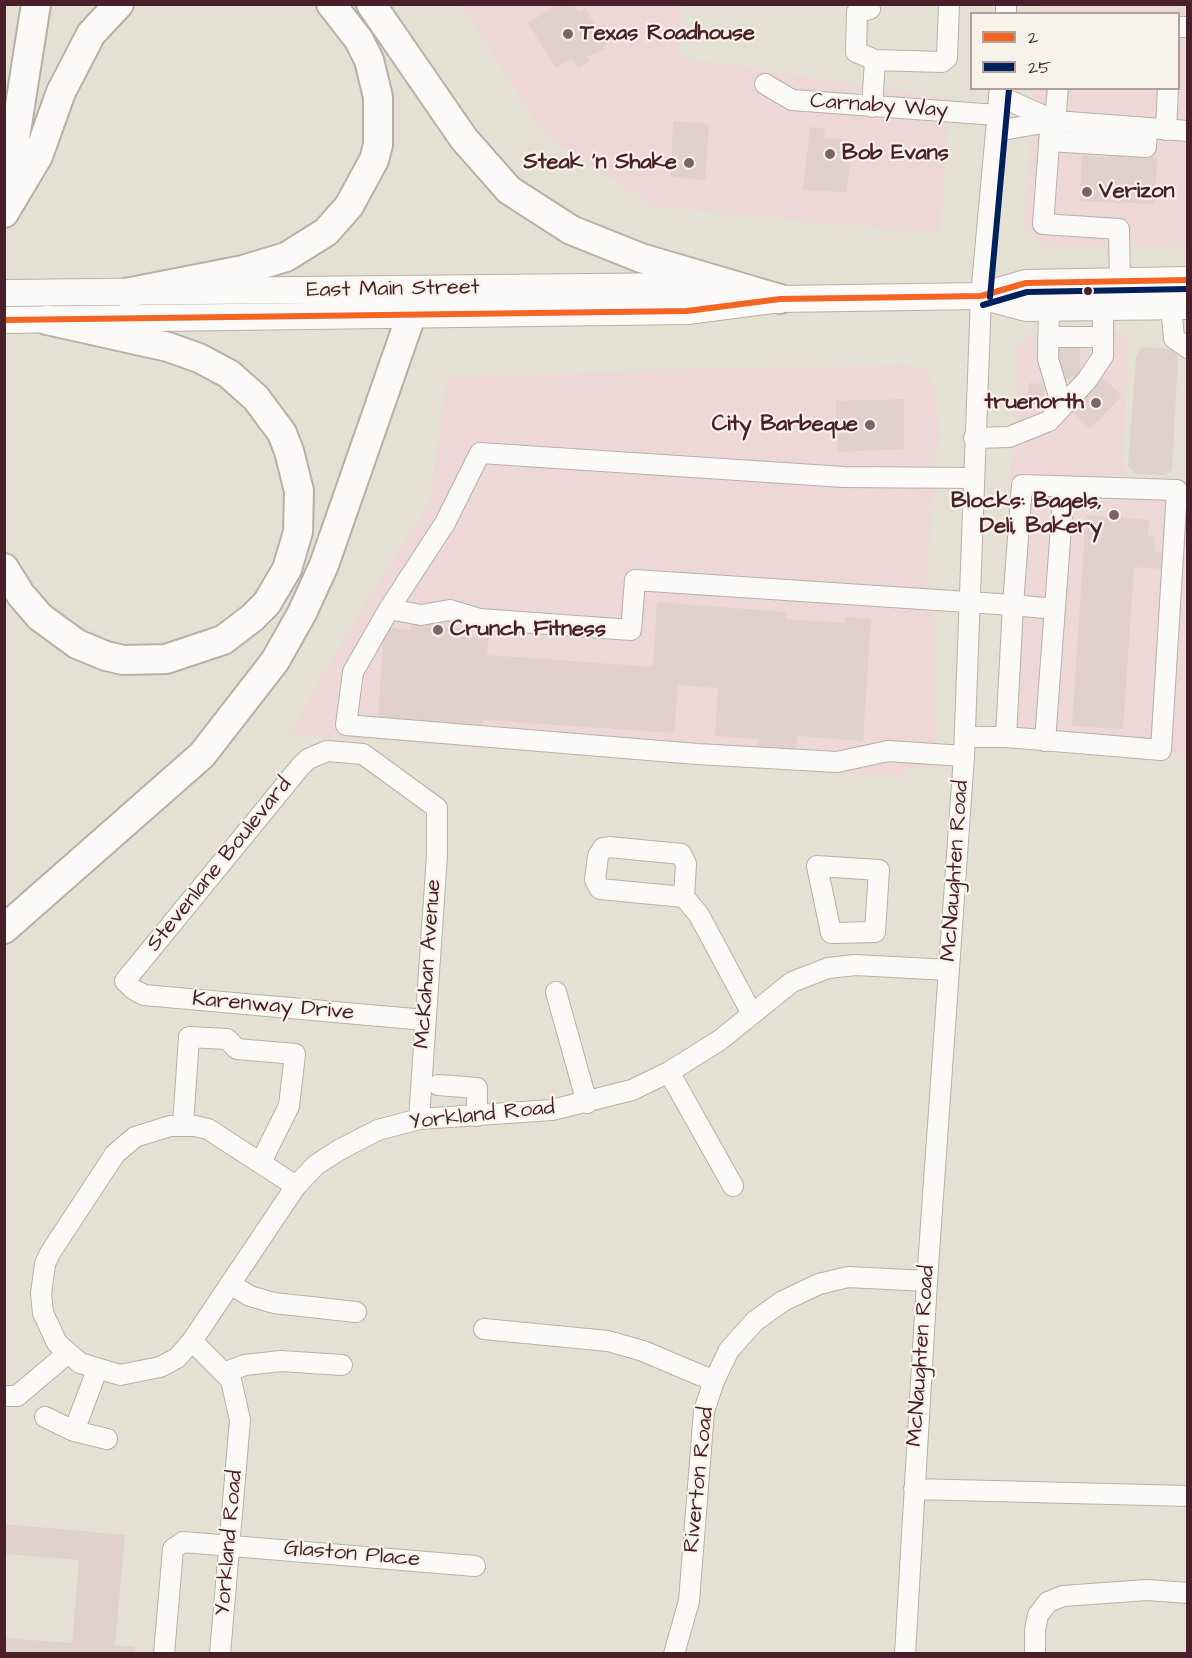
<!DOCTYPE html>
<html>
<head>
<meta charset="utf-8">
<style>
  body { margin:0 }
  #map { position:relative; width:1192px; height:1658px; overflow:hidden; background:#e4e1d3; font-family:"Architects Daughter",sans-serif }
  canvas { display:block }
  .frame { position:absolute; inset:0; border:6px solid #4a1f2b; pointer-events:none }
  .legend { position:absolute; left:970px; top:12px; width:210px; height:78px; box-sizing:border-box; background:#f7f3e8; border:2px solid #b29e9c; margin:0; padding:8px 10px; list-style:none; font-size:18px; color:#4a1f2b }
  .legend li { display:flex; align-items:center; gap:12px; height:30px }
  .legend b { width:30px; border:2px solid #b29e9c }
</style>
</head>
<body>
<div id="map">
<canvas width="1192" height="1658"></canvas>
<div class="frame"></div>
<ul class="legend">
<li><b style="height:8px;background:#f26522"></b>2</li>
<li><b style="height:8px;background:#00205b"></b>25</li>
</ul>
</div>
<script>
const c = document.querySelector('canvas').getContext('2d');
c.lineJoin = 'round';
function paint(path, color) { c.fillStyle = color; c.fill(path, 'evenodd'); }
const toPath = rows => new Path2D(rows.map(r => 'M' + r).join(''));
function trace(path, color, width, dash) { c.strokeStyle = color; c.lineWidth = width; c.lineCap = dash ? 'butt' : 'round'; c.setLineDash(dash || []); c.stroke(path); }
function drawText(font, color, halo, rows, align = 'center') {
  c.font = font + ' "Architects Daughter",sans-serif'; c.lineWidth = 4.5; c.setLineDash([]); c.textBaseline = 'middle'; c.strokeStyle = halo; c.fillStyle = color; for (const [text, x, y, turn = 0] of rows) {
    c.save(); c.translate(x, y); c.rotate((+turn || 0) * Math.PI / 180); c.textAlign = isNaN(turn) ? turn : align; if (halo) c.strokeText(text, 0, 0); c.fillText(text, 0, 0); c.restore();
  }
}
const built = toPath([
  [1133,4,1187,8,1187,246,1050,248,1023,230,1034,89,1178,88,1178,14,1039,13,1040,5],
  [461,5,681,5,678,57,950,98,940,234,654,207,544,135],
  [1031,333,1129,333,1123,467,1132,482,1187,485,1187,755,994,747,1017,349],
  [905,364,925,371,935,386,940,439,932,465,936,468,927,585,934,587,937,768,903,767,903,778,289,734,362,607,429,503,447,376]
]);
const building = toPath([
  [558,4,574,4,578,12,585,8,607,45,603,47,605,49,587,57,590,61,578,68,572,58,556,68,528,23],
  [673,121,709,124,705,180,671,177],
  [810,127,825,129,824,138,853,141,846,192,803,190],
  [1108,155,1157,157,1155,204,1080,201,1082,156,1108,157],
  [1057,343,1080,343,1080,378,1057,379],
  [1141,347,1174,349,1178,357,1172,470,1165,475,1136,474,1128,466,1136,357],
  [1101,376,1122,396,1090,429,1069,409],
  [1029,383,1044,384,1043,409,1027,407],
  [904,399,904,449,838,452,836,401],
  [1086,515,1149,520,1148,536,1155,537,1154,551,1162,552,1161,569,1134,567,1123,729,1072,726],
  [657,602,786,612,785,619,845,623,845,617,871,619,863,741,797,736,796,751,758,748,759,739,715,736,718,688,678,685,674,733,483,720,483,729,378,721,384,627,411,630,411,625,425,627,426,624,461,629,461,634,489,636,487,655,653,667],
  [4,1524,125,1535,115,1645,135,1647,135,1654,4,1654,4,1638,72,1643,79,1560,4,1554]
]);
const minor = toPath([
  [870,9,857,12,856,52,875,60],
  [1006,14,1006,4],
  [1178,27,1188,27],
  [765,84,792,100,997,115],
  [1058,88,1055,121,1050,132,1043,224,1119,229,1120,281],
  [872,107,875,60,942,62,947,58,949,4],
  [1055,121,1188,131],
  [1166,130,1168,88],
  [996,131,1055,121,999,96],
  [1049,141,1146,147,1147,128],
  [1171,306,1174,338,1188,348],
  [1049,308,1048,359,1062,406],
  [1048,337,1103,337],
  [974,438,1009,437,1049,421,1087,380,1103,356,1103,307],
  [389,609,421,615,450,610,480,619,631,630,635,580,1013,605,1006,737],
  [965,737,1006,737,1161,750,1177,490,1022,485,1013,605,1055,609],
  [1045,741,1064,487],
  [964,756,888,751,837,762,697,754,346,725,353,672,389,609,445,523,480,453,844,477,973,478],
  [609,847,681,854,686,864,684,897,600,889,595,880,598,856,603,848,609,847],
  [817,866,879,870,875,932,831,933,817,866],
  [684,897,699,915,752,1014],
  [556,992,587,1103],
  [669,1072,733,1186],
  [438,1085,477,1088,477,1116],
  [419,1119,437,855,437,808,363,754,327,751,308,759,300,767,125,981,133,989,144,995,425,1020],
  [183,1125,189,1037,227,1039,237,1049,295,1054,289,1106,261,1162],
  [296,1186,208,1129,195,1126,170,1126,135,1137,115,1154,50,1253,45,1264,41,1293,43,1313,57,1343,80,1363,120,1375,160,1367,177,1358,192,1341,296,1186,316,1165,339,1150,378,1130,419,1119,552,1110,632,1090,669,1072,720,1040,792,982,828,968,855,965,949,970],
  [230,1284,250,1296,274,1303,356,1312],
  [484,1329,608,1341,643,1351,714,1381],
  [192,1341,231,1380,240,1420,220,1654],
  [226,1372,245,1365,281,1361,342,1365],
  [4,1396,17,1396,68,1353],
  [45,1417,74,1431,97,1370],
  [74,1431,107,1439],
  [914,1489,1188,1496],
  [164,1654,173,1549,183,1542,475,1566],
  [674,1654,689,1601,704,1411,714,1381,729,1350,755,1321,783,1301,819,1284,848,1277,927,1281],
  [905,1654,927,1281,964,756,981,296,1000,88],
  [1035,1654,1035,1630,1038,1615,1048,1602,1063,1596,1147,1590,1188,1593]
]);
const major = toPath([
  [4,293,686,286,718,290],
  [981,296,1026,308,1188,306],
  [4,320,687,311,780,299,981,296,1026,283,1188,280]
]);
const highway = toPath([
  [371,4,464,139,509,190,571,230,641,258,780,299],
  [5,201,36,4],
  [4,213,38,156,61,92,91,34,119,4],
  [126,293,243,270,286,257,326,232,349,206,374,160,378,145,378,97,369,60,359,40,331,4],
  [4,568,21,595,40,617,77,644,106,656,123,660,166,659,223,640,252,618,267,603,287,569,298,532,299,491,289,451,282,433,256,398,229,374,199,358,168,347,47,320],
  [4,929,202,755,275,661,302,613,324,565,412,313]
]);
const bus1 = toPath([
  [4,320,687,311,780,299,981,296,1026,283,1188,280]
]);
const bus2 = toPath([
  [990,297,1009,89],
  [983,305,1027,292,1188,289]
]);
const markers = [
  [568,34,6,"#806366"],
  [830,154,6,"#806366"],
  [689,163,6,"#806366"],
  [1087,192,6,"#806366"],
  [1088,291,5,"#4a1f2b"],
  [1096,403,6,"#806366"],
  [870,425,6,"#806366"],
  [1114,515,6,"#806366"],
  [438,630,6,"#806366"]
];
const poiNames = [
  ["Texas Roadhouse",580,34],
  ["Bob Evans",842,154],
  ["Steak 'n Shake",677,163,"right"],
  ["Verizon",1099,192],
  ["truenorth",1084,403,"right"],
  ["City Barbeque",858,425,"right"],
  ["Blocks: Bagels,",1102,502,"right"],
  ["Deli, Bakery",1102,527,"right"],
  ["Crunch Fitness",450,630]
];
const streetNames = [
  ["Carnaby Way",879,107,4],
  ["East Main Street",393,290,-1],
  ["Stevenlane Boulevard",220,865,-51],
  ["McNaughten Road",956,871,-86],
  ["McKahan Avenue",429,964,-86],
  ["Karenway Drive",273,1007,5],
  ["Yorkland Road",482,1116,-6],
  ["McNaughten Road",922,1356,-86],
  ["Riverton Road",700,1480,-84],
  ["Yorkland Road",230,1543,-85],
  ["Glaston Place",352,1555,5]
];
paint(built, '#edd7d7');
paint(building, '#e2d0ca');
trace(minor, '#b6b0a8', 22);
trace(major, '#b6b0a8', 28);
trace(highway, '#b6b0a8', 32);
trace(minor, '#fbfaf8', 20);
trace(major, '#fbfaf8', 26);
trace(highway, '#fbfaf8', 28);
trace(bus1, '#f26522', 6);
trace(bus2, '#00205b', 6);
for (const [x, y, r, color] of markers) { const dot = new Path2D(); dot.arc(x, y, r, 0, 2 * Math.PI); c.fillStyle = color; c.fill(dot); trace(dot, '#f7f3e8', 2); }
drawText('bold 22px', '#4a1f2b', '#f7f3e8', poiNames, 'left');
drawText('22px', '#4a1f2b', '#f7f3e8', streetNames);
</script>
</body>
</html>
